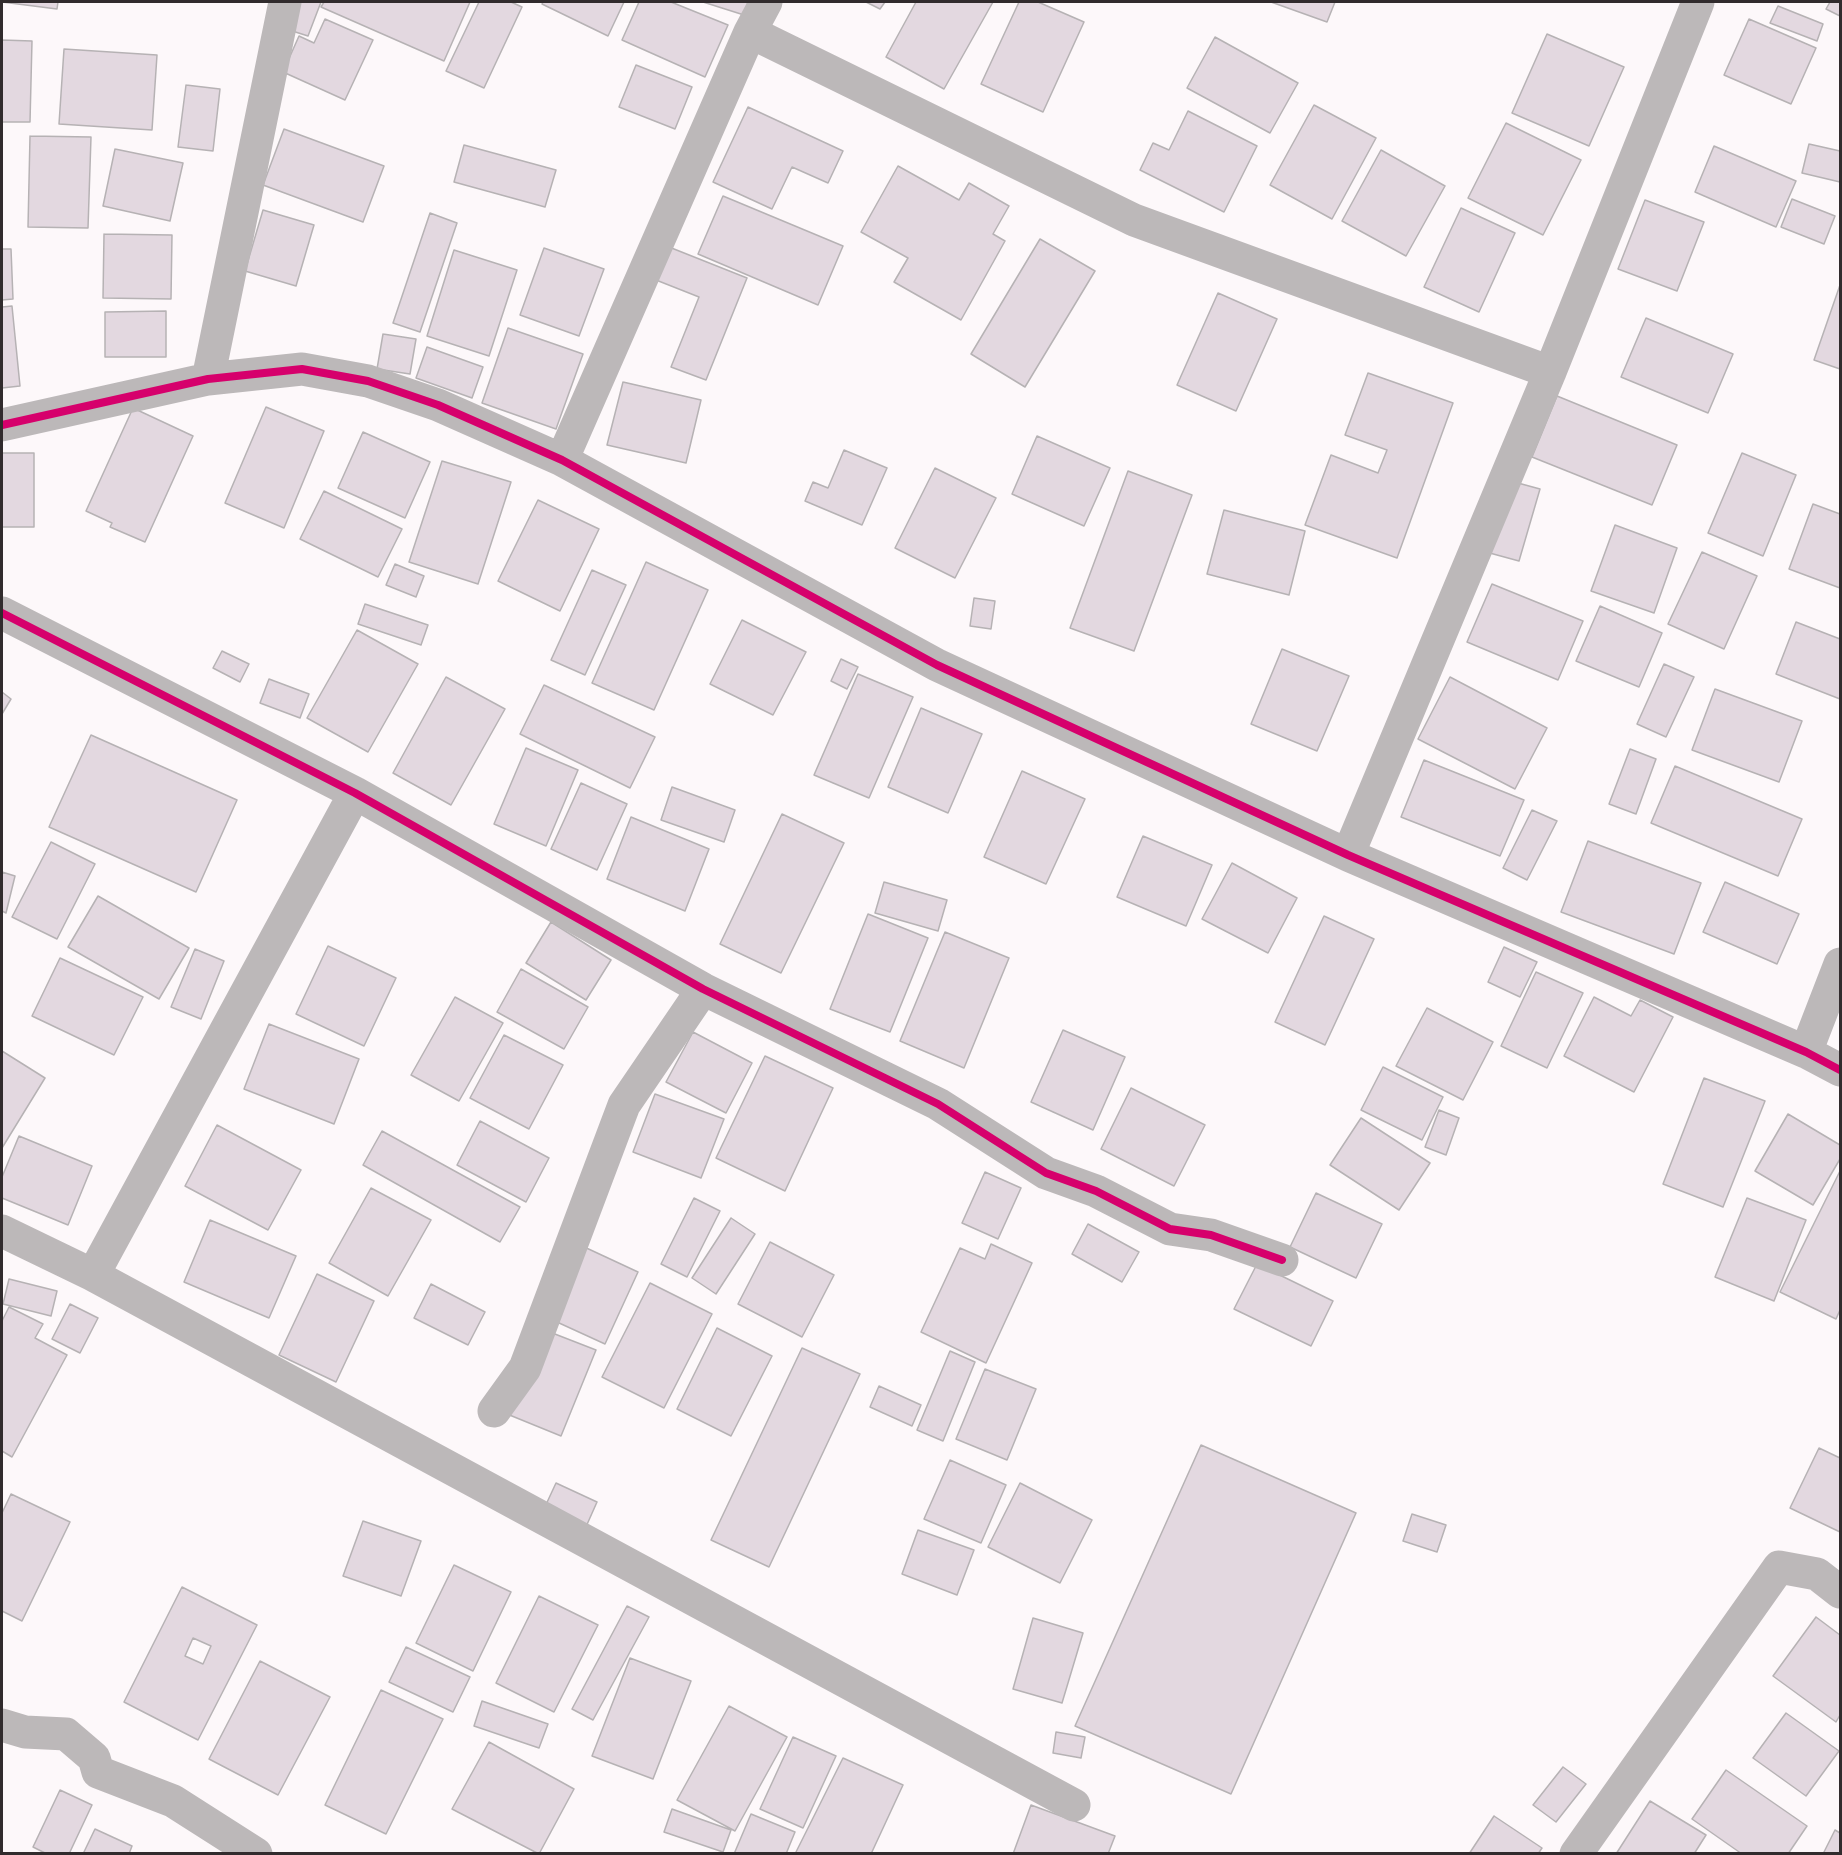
<!DOCTYPE html>
<html>
<head>
<meta charset="utf-8">
<style>
  body { margin:0 }
  #map { position:relative; width:1842px; height:1855px; overflow:hidden; background:#fdf8fa; font-family:"Fira Sans",sans-serif }
  canvas { display:block }
  .frame { position:absolute; inset:0; border:3px solid #312b2d; pointer-events:none }
</style>
</head>
<body>
<div id="map">
<canvas width="1842" height="1855"></canvas>
<div class="frame"></div>
</div>
<script>
const c = document.querySelector('canvas').getContext('2d');
c.lineJoin = 'round';
function paint(path, color) { c.fillStyle = color; c.fill(path, 'evenodd'); }
const toPath = rows => new Path2D(rows.map(r => 'M' + r).join(''));
function trace(path, color, width, dash) { c.strokeStyle = color; c.lineWidth = width; c.lineCap = dash ? 'butt' : 'round'; c.setLineDash(dash || []); c.stroke(path); }
const building = toPath([
  [2,2,58,2,57,9,2,2],
  [296,2,321,2,308,36,286,29,296,2],
  [324,2,470,2,444,61,321,7,324,2],
  [479,2,511,2,522,7,484,88,446,71,479,2],
  [543,2,624,2,608,36,542,4,543,2],
  [639,2,671,2,728,25,705,77,622,40,639,2],
  [703,2,748,2,744,15,703,2],
  [866,2,885,2,880,9,866,2],
  [916,2,993,2,944,89,886,57,916,2],
  [1019,2,1038,2,1084,22,1043,112,981,84,1019,2],
  [1271,2,1335,2,1327,22,1271,2],
  [1830,2,1840,2,1840,16,1826,9,1830,2],
  [1778,6,1823,24,1817,41,1770,23,1778,6],
  [325,19,373,40,345,100,283,72,299,36,314,43,325,19],
  [1749,19,1816,48,1791,104,1724,75,1749,19],
  [1547,34,1624,67,1589,146,1512,113,1547,34],
  [1215,37,1298,83,1270,133,1187,88,1215,37],
  [2,40,32,41,30,122,2,122,2,40],
  [64,49,157,55,152,130,59,124,64,49],
  [636,65,692,87,675,129,619,107,636,65],
  [186,85,220,89,213,151,178,147,186,85],
  [1314,105,1376,138,1332,219,1270,185,1314,105],
  [748,107,843,151,828,183,792,167,772,209,713,182,748,107],
  [1188,111,1257,146,1224,212,1140,170,1153,143,1169,150,1188,111],
  [1506,123,1581,160,1543,235,1468,198,1506,123],
  [284,129,384,166,363,222,263,185,284,129],
  [30,136,91,137,88,228,28,227,30,136],
  [1809,144,1840,151,1840,182,1802,173,1809,144],
  [464,145,556,170,545,207,454,182,464,145],
  [1714,146,1796,181,1776,227,1695,192,1714,146],
  [115,149,183,163,170,221,103,206,115,149],
  [1381,150,1445,186,1406,256,1342,221,1381,150],
  [898,166,959,200,969,183,1009,206,993,234,1005,241,961,320,894,282,908,258,861,232,898,166],
  [723,196,843,246,818,305,698,254,723,196],
  [1792,199,1835,216,1824,244,1781,227,1792,199],
  [1645,200,1704,222,1677,291,1618,269,1645,200],
  [1461,208,1515,233,1479,312,1424,287,1461,208],
  [263,210,314,225,296,286,245,271,263,210],
  [430,213,457,223,420,332,393,323,430,213],
  [104,234,172,235,171,299,103,298,104,234],
  [1040,239,1095,271,1025,387,971,354,1040,239],
  [669,247,747,278,706,380,671,367,699,297,656,280,669,247],
  [544,248,604,269,579,336,520,315,544,248],
  [2,249,11,249,13,299,2,300,2,249],
  [454,250,517,270,489,356,427,336,454,250],
  [1840,285,1840,369,1814,360,1840,285],
  [1218,293,1277,319,1236,411,1177,385,1218,293],
  [12,306,20,386,2,388,2,307,12,306],
  [166,311,166,357,105,357,105,312,166,311],
  [1646,318,1733,354,1708,413,1621,377,1646,318],
  [508,328,583,354,556,429,482,403,508,328],
  [383,334,416,339,410,374,377,369,383,334],
  [427,347,483,367,472,398,416,378,427,347],
  [1368,373,1453,403,1397,558,1305,525,1331,455,1378,473,1387,450,1345,435,1368,373],
  [623,382,701,400,686,463,607,445,623,382],
  [1557,396,1677,445,1652,505,1532,457,1557,396],
  [266,407,324,431,284,528,225,503,266,407],
  [133,408,193,436,145,542,110,527,112,523,86,511,133,408],
  [363,432,430,462,405,518,338,488,363,432],
  [1037,436,1110,468,1084,526,1012,494,1037,436],
  [844,450,887,468,862,525,805,501,813,482,828,488,844,450],
  [2,453,34,453,34,527,2,527,2,453],
  [1742,453,1796,475,1763,556,1708,533,1742,453],
  [442,461,511,482,478,584,409,562,442,461],
  [935,468,996,498,955,578,895,548,935,468],
  [1128,471,1192,495,1134,651,1070,628,1128,471],
  [1507,480,1540,489,1519,561,1486,552,1507,480],
  [324,491,402,529,378,577,300,539,324,491],
  [538,500,599,529,560,611,498,581,538,500],
  [1813,504,1840,514,1840,588,1789,569,1813,504],
  [1224,510,1305,531,1289,595,1207,574,1224,510],
  [1615,525,1677,548,1654,613,1591,591,1615,525],
  [1702,552,1757,576,1724,649,1668,624,1702,552],
  [646,562,708,590,654,710,592,683,646,562],
  [395,564,424,576,416,597,386,585,395,564],
  [592,570,626,585,585,675,551,660,592,570],
  [1492,584,1583,621,1558,680,1467,642,1492,584],
  [974,598,995,601,991,629,970,626,974,598],
  [365,604,428,625,421,645,358,624,365,604],
  [1600,606,1662,633,1639,687,1576,661,1600,606],
  [742,620,806,652,773,715,710,684,742,620],
  [1796,622,1840,639,1840,699,1776,674,1796,622],
  [357,630,418,664,368,752,307,718,357,630],
  [1282,649,1349,676,1317,751,1251,724,1282,649],
  [222,651,249,664,240,682,213,668,222,651],
  [841,659,858,667,847,689,831,681,841,659],
  [1664,664,1694,677,1666,737,1637,724,1664,664],
  [858,674,913,697,869,798,814,775,858,674],
  [446,677,505,709,451,805,393,773,446,677],
  [1450,677,1547,728,1515,789,1418,739,1450,677],
  [269,679,309,694,300,718,260,703,269,679],
  [544,685,655,737,630,788,520,734,544,685],
  [1715,689,1802,721,1779,782,1692,750,1715,689],
  [2,692,11,699,2,714,2,692],
  [921,708,982,734,948,813,888,787,921,708],
  [91,735,237,800,196,892,49,827,91,735],
  [526,748,578,770,546,846,494,824,526,748],
  [1630,749,1656,759,1636,814,1609,804,1630,749],
  [1424,760,1524,800,1500,856,1401,817,1424,760],
  [1675,766,1802,819,1778,876,1651,823,1675,766],
  [1022,771,1085,799,1046,884,984,857,1022,771],
  [581,783,627,804,597,870,551,849,581,783],
  [672,787,735,810,724,842,661,820,672,787],
  [1532,810,1557,821,1527,880,1503,868,1532,810],
  [782,814,844,843,781,973,720,944,782,814],
  [631,817,709,849,685,911,607,879,631,817],
  [1143,836,1212,865,1186,926,1117,897,1143,836],
  [1588,841,1701,883,1674,954,1561,912,1588,841],
  [51,842,95,864,57,939,12,917,51,842],
  [1232,863,1297,898,1268,953,1202,919,1232,863],
  [2,872,15,876,6,913,2,911,2,872],
  [884,882,947,900,938,931,875,913,884,882],
  [1725,882,1799,914,1777,964,1703,932,1725,882],
  [98,896,189,948,159,999,68,947,98,896],
  [868,914,928,938,890,1032,830,1009,868,914],
  [1324,916,1374,939,1325,1045,1275,1022,1324,916],
  [551,922,611,960,586,1000,526,963,551,922],
  [945,932,1009,958,964,1068,900,1041,945,932],
  [328,946,396,978,364,1046,296,1014,328,946],
  [1504,947,1537,962,1520,997,1488,982,1504,947],
  [195,949,224,961,201,1019,171,1007,195,949],
  [60,958,143,997,114,1055,32,1016,60,958],
  [521,969,588,1007,564,1049,497,1012,521,969],
  [1536,972,1583,993,1547,1068,1501,1046,1536,972],
  [455,997,503,1023,459,1101,411,1075,455,997],
  [1594,997,1631,1016,1640,1000,1673,1017,1634,1092,1564,1056,1594,997],
  [1427,1008,1493,1042,1463,1100,1396,1066,1427,1008],
  [269,1024,359,1059,334,1124,244,1089,269,1024],
  [1063,1030,1125,1057,1093,1130,1031,1102,1063,1030],
  [693,1032,752,1063,726,1113,666,1082,693,1032],
  [504,1035,563,1065,529,1129,470,1098,504,1035],
  [2,1051,45,1078,2,1148,2,1051],
  [765,1056,833,1088,785,1191,716,1158,765,1056],
  [1383,1067,1443,1097,1422,1140,1361,1110,1383,1067],
  [1704,1078,1765,1101,1723,1207,1663,1184,1704,1078],
  [1131,1088,1205,1125,1174,1186,1101,1149,1131,1088],
  [655,1094,724,1119,701,1178,633,1152,655,1094],
  [1439,1110,1459,1118,1446,1155,1425,1147,1439,1110],
  [1788,1114,1840,1145,1840,1159,1813,1205,1755,1171,1788,1114],
  [1361,1118,1430,1163,1399,1210,1330,1165,1361,1118],
  [480,1121,549,1158,526,1202,457,1165,480,1121],
  [217,1125,301,1170,268,1230,185,1186,217,1125],
  [382,1131,520,1207,500,1242,363,1165,382,1131],
  [19,1136,92,1166,68,1225,2,1198,2,1177,19,1136],
  [1840,1171,1840,1310,1836,1319,1780,1292,1840,1171],
  [985,1172,1021,1188,998,1239,962,1223,985,1172],
  [371,1188,431,1220,388,1296,329,1263,371,1188],
  [1316,1193,1382,1224,1356,1278,1290,1247,1316,1193],
  [694,1198,720,1211,687,1277,661,1264,694,1198],
  [1747,1198,1806,1220,1774,1301,1715,1277,1747,1198],
  [731,1218,755,1234,716,1294,692,1278,731,1218],
  [210,1220,296,1256,269,1318,184,1282,210,1220],
  [1088,1224,1139,1252,1122,1282,1072,1254,1088,1224],
  [770,1242,834,1275,802,1337,738,1304,770,1242],
  [991,1244,1032,1263,986,1363,921,1332,960,1248,985,1259,991,1244],
  [580,1245,638,1272,605,1344,546,1317,580,1245],
  [1257,1264,1333,1301,1311,1346,1234,1309,1257,1264],
  [317,1274,374,1301,336,1382,279,1355,317,1274],
  [9,1279,57,1291,51,1316,3,1304,9,1279],
  [650,1283,712,1314,664,1408,602,1377,650,1283],
  [431,1284,485,1312,468,1345,414,1318,431,1284],
  [70,1304,98,1318,80,1353,52,1339,70,1304],
  [9,1307,43,1324,35,1338,67,1355,12,1457,2,1451,2,1321,9,1307],
  [717,1328,772,1356,731,1436,677,1409,717,1328],
  [542,1329,596,1350,561,1436,507,1414,542,1329],
  [802,1348,860,1374,769,1567,711,1540,802,1348],
  [950,1351,975,1362,943,1441,917,1430,950,1351],
  [985,1369,1036,1389,1007,1460,956,1439,985,1369],
  [879,1386,921,1405,912,1426,870,1407,879,1386],
  [1201,1445,1356,1513,1231,1794,1075,1726,1201,1445],
  [1819,1448,1840,1458,1840,1532,1790,1508,1819,1448],
  [950,1460,1006,1485,981,1543,924,1519,950,1460],
  [556,1483,597,1502,585,1529,543,1511,556,1483],
  [1020,1483,1092,1520,1060,1583,988,1547,1020,1483],
  [11,1494,70,1522,22,1621,2,1611,2,1513,11,1494],
  [1412,1514,1446,1525,1437,1552,1403,1541,1412,1514],
  [363,1521,421,1541,401,1596,343,1576,363,1521],
  [918,1530,974,1550,957,1595,902,1574,918,1530],
  [454,1565,511,1592,473,1671,416,1643,454,1565],
  [182,1587,257,1625,198,1740,124,1702,182,1587],
  [193,1638,211,1646,203,1664,185,1656,193,1638],
  [539,1596,598,1625,554,1712,496,1683,539,1596],
  [627,1606,649,1617,593,1720,572,1709,627,1606],
  [1816,1617,1840,1635,1840,1715,1836,1722,1773,1676,1816,1617],
  [1033,1618,1083,1633,1062,1703,1013,1689,1033,1618],
  [406,1647,470,1677,453,1712,389,1682,406,1647],
  [630,1658,691,1681,653,1779,592,1756,630,1658],
  [260,1661,330,1697,278,1795,209,1759,260,1661],
  [381,1690,443,1719,386,1834,325,1805,381,1690],
  [482,1701,548,1724,539,1748,474,1726,482,1701],
  [729,1706,787,1737,735,1831,677,1800,729,1706],
  [1786,1713,1839,1751,1806,1796,1753,1758,1786,1713],
  [1056,1732,1085,1737,1081,1758,1053,1753,1056,1732],
  [793,1737,836,1756,803,1828,760,1809,793,1737],
  [489,1742,574,1789,539,1854,452,1809,489,1742],
  [843,1758,903,1785,871,1854,795,1854,843,1758],
  [1563,1767,1586,1784,1556,1822,1533,1805,1563,1767],
  [1726,1770,1807,1826,1788,1854,1742,1854,1692,1819,1726,1770],
  [60,1790,92,1805,69,1854,47,1854,33,1847,60,1790],
  [1650,1801,1706,1835,1694,1854,1616,1854,1650,1801],
  [1031,1805,1115,1836,1108,1854,1013,1854,1031,1805],
  [672,1809,731,1830,723,1852,664,1832,672,1809],
  [751,1814,795,1832,786,1854,734,1854,751,1814],
  [1494,1816,1542,1848,1538,1854,1469,1854,1494,1816],
  [95,1829,132,1846,129,1854,83,1854,95,1829],
  [1835,1830,1840,1833,1840,1854,1823,1854,1835,1830]
]);
const minor = toPath([
  [750,32,1134,220,1550,372],
  [208,379,285,2],
  [2,425,208,379,302,369,368,381,438,405,562,460,937,665,1348,855,1806,1052,1840,1070],
  [562,460,750,32,766,2],
  [2,613,355,793,703,989,938,1104,1046,1173,1096,1191,1170,1229,1211,1235,1282,1260],
  [1348,855,1550,372,1698,2],
  [1806,1052,1840,964],
  [2,1231,93,1275,1074,1805],
  [93,1275,355,793],
  [494,1411,525,1368,624,1105,703,989],
  [2,1725,25,1732,66,1734,94,1758,98,1772,173,1801,256,1854],
  [1576,1854,1779,1567,1817,1574,1840,1592]
]);
const cycleway = toPath([
  [2,425,208,379,302,369,368,381,438,405,562,460,937,665,1348,855,1806,1052,1840,1070],
  [2,613,355,793,703,989,938,1104,1046,1173,1096,1191,1170,1229,1211,1235,1282,1260]
]);
paint(building, '#e3d8e0');
trace(building, '#b6b2b4', 1.5);
trace(minor, '#bcb8b9', 33);
trace(cycleway, '#d6006c', 8);
</script>
</body>
</html>
